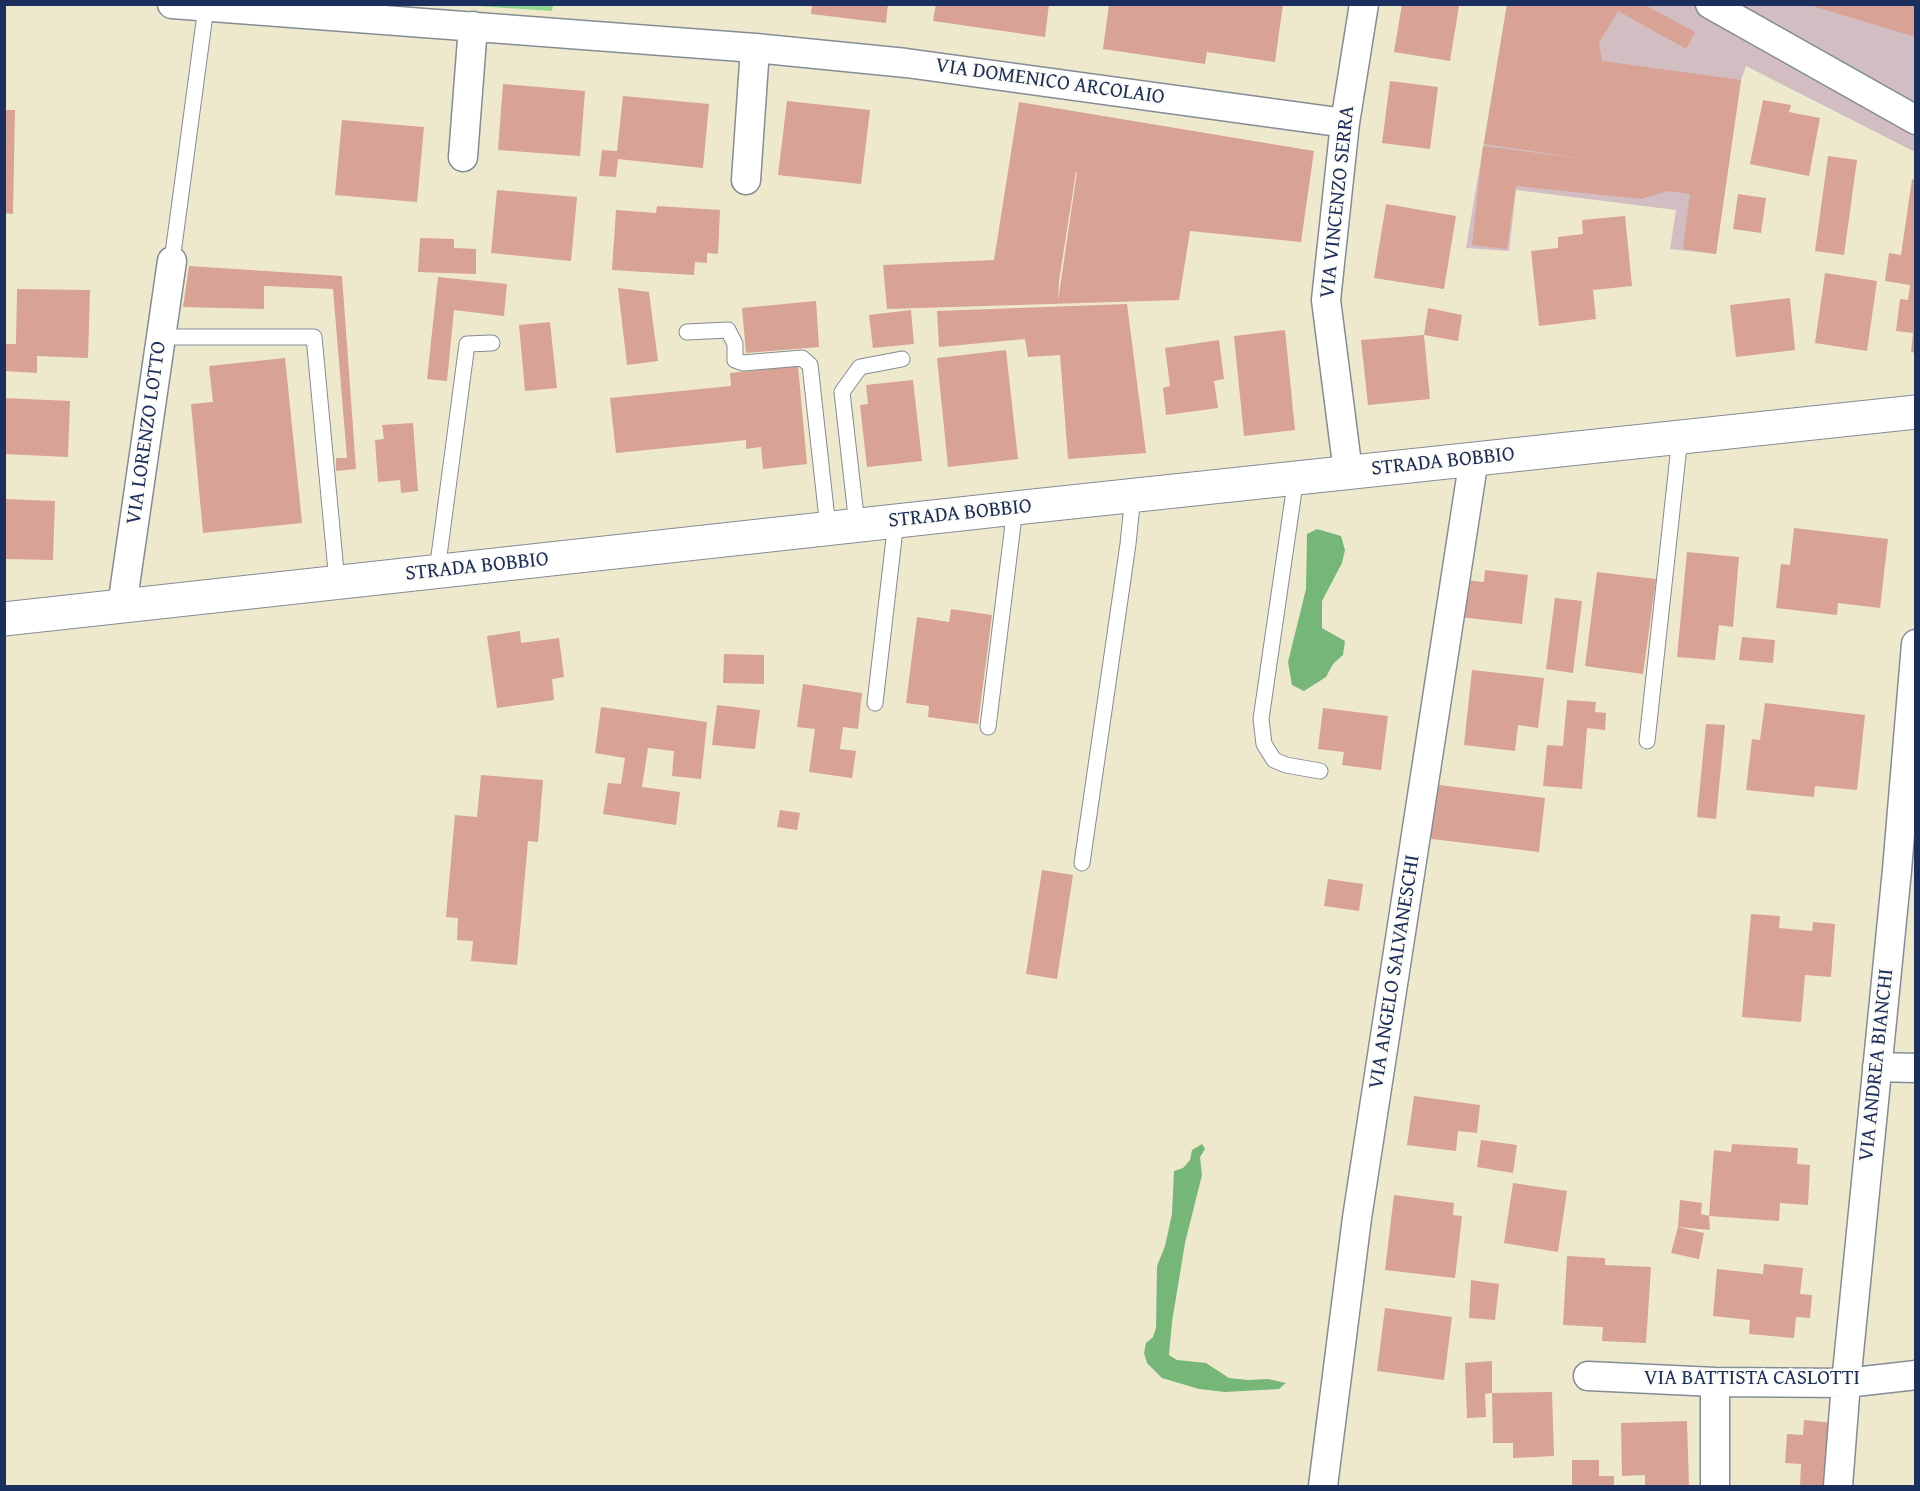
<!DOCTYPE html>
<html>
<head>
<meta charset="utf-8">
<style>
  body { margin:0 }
  #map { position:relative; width:1920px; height:1491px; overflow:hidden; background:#eee9cd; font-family:"Gentium Book Plus",serif }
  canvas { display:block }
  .frame { position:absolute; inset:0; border:6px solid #1b2f5e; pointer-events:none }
</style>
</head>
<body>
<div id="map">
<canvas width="1920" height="1491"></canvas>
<div class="frame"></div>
</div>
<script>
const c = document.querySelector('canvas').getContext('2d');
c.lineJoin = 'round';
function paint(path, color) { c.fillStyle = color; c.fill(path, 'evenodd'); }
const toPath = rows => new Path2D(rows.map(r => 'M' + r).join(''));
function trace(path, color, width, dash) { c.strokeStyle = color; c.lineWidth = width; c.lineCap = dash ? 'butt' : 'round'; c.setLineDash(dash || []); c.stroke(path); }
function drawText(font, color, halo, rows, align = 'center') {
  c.font = font + ' "Gentium Book Plus",serif'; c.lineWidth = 4.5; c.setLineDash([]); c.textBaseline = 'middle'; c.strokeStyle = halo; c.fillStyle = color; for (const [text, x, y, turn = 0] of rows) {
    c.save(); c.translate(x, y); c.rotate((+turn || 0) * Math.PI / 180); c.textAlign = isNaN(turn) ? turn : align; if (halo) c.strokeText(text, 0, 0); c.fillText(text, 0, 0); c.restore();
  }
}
const industrial = toPath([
  [1507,5,1915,5,1915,152,1746,66,1741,80,1716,254,1670,249,1676,210,1516,190,1509,251,1466,248]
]);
const green = toPath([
  [462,5,553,4,553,5,552,11]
]);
const forest = toPath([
  [1317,529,1341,536,1345,550,1342,563,1322,601,1322,628,1345,641,1343,655,1333,664,1326,677,1304,691,1292,685,1288,662,1306,589,1307,534],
  [1202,1144,1205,1149,1200,1157,1202,1175,1185,1243,1172,1322,1169,1355,1177,1360,1206,1363,1229,1378,1248,1380,1268,1379,1286,1383,1279,1389,1225,1392,1199,1389,1162,1378,1147,1363,1144,1353,1146,1343,1153,1337,1156,1328,1157,1266,1165,1246,1172,1214,1174,1171,1183,1168,1190,1160,1192,1150]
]);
const building = toPath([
  [812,4,888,4,886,23,811,14],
  [936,4,1049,4,1045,37,933,21],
  [1109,4,1283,4,1275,62,1207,52,1205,64,1103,49],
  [1402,4,1459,6,1450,61,1394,52],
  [1507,4,1643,4,1695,32,1686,49,1618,11,1599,43,1602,61,1741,80,1716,254,1683,249,1690,194,1668,191,1641,199,1516,186,1507,249,1472,245,1483,146,1592,160,1484,144],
  [1809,4,1916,4,1916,37,1809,5],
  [1390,81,1438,87,1430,149,1382,143],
  [503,84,585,91,580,156,498,150],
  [623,96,709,104,703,168,618,159,616,177,599,176,602,150,617,151],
  [1763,100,1791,105,1789,112,1820,118,1809,176,1750,164],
  [787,101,870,110,861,184,778,175],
  [1019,102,1314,151,1301,242,1190,231,1179,300,887,309,883,265,994,260],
  [1076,172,1077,172,1058,301,1059,281],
  [4,110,15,110,13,214,4,213],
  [342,120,424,127,417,202,335,195],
  [1828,156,1857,160,1844,255,1815,251],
  [1912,179,1916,180,1916,353,1911,352,1913,333,1896,331,1900,299,1908,300,1910,285,1885,281,1889,253,1901,255],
  [497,190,577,197,571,261,491,253],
  [1738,194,1766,198,1761,233,1733,229],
  [1386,204,1456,216,1444,289,1374,278],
  [657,206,720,210,718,254,707,253,707,263,695,262,694,275,612,270,616,210,656,213],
  [1625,216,1632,286,1593,290,1596,319,1539,326,1531,251,1558,248,1558,237,1583,234,1582,220],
  [420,238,454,239,454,248,476,249,476,274,418,272],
  [189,266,342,276,356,469,336,471,336,458,347,458,333,289,264,286,264,309,183,307],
  [1825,273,1877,281,1867,351,1815,343],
  [438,277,507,284,504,316,454,310,447,381,427,379],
  [618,288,649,292,658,361,627,365],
  [17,289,90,290,88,358,37,356,37,373,4,371,4,344,16,344],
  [1790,298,1795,350,1736,357,1730,305],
  [816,301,819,347,746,353,742,308],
  [1127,304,1146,453,1068,459,1060,355,1028,357,1025,339,939,347,937,311],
  [1428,308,1462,315,1458,341,1424,335],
  [911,310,914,344,873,348,869,315],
  [550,322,557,388,525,391,519,325],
  [1285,330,1295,430,1244,436,1234,336],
  [1424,335,1430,399,1368,405,1361,340],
  [1219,340,1224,379,1214,381,1218,408,1166,415,1163,388,1170,386,1165,348],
  [1006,350,1018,459,948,467,937,358],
  [285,358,302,523,203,533,191,404,213,402,209,366],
  [798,366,807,464,763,469,761,447,746,449,746,440,616,453,610,398,731,386,730,373],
  [913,380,922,461,867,467,860,405,868,404,866,385],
  [4,398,70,401,68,457,4,454],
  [413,423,418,491,401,493,400,480,378,482,375,440,384,439,382,425],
  [4,499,55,501,53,560,4,559],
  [1794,528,1888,539,1880,608,1838,603,1837,615,1776,608,1781,564,1790,565],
  [1687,552,1739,557,1733,627,1719,625,1715,660,1677,657],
  [1485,570,1528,575,1522,624,1460,617,1464,580,1484,582],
  [1597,572,1656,579,1643,674,1585,666],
  [1555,598,1582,601,1573,673,1546,669],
  [951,609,992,615,978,724,928,717,929,706,906,703,917,617,949,622],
  [520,631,521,643,559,638,564,677,552,679,554,700,497,708,487,636],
  [1742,637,1775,640,1773,663,1739,660],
  [724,654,764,655,764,684,723,683],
  [1472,670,1544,678,1538,728,1518,725,1515,751,1464,745],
  [803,684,862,693,858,729,843,727,840,749,856,751,852,778,809,772,815,729,797,727],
  [1567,700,1596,702,1595,712,1606,713,1605,730,1587,728,1582,789,1543,786,1547,745,1563,746],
  [1765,703,1865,715,1857,790,1815,786,1814,797,1746,790,1752,739,1760,740],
  [717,705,760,710,755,749,712,745],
  [601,707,707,722,701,779,672,776,674,751,648,748,642,787,680,792,676,825,603,814,608,783,621,784,625,758,595,753],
  [1323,708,1388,716,1381,770,1342,765,1344,752,1318,749],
  [1706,724,1725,725,1716,819,1697,817],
  [481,775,543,780,538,842,528,841,517,965,471,961,473,941,457,940,458,918,446,917,455,815,477,817],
  [1431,784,1545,798,1539,852,1424,838],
  [780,810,800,813,797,830,777,827],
  [1042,870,1073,875,1057,979,1026,974],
  [1328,879,1363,884,1359,911,1324,906],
  [1751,914,1780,916,1779,928,1812,931,1813,922,1835,924,1831,977,1805,975,1801,1022,1742,1017],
  [1414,1096,1480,1105,1477,1133,1458,1131,1456,1151,1407,1145],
  [1481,1140,1517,1145,1513,1173,1477,1167],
  [1732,1144,1798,1148,1797,1164,1810,1165,1808,1205,1780,1203,1779,1221,1709,1216,1710,1230,1678,1227,1704,1233,1699,1259,1671,1253,1678,1227,1680,1200,1702,1203,1701,1214,1709,1216,1714,1150,1731,1152],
  [1513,1183,1567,1191,1558,1252,1504,1243],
  [1394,1195,1454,1203,1453,1215,1462,1216,1455,1278,1385,1270],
  [1567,1256,1605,1258,1605,1265,1651,1267,1646,1343,1602,1341,1603,1327,1563,1325],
  [1764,1264,1803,1268,1800,1294,1812,1295,1810,1318,1796,1317,1794,1338,1749,1334,1750,1320,1713,1316,1717,1269,1763,1274],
  [1471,1280,1499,1284,1495,1320,1469,1318],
  [1385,1308,1452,1317,1444,1380,1377,1371],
  [1492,1361,1492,1393,1485,1394,1486,1417,1467,1418,1465,1363],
  [1552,1392,1554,1456,1513,1458,1513,1443,1493,1443,1492,1393],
  [1804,1420,1834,1423,1829,1486,1800,1486,1801,1464,1785,1463,1787,1434,1803,1435],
  [1687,1421,1689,1486,1645,1486,1645,1475,1622,1476,1621,1423],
  [1572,1460,1599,1460,1599,1476,1614,1476,1614,1486,1572,1486]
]);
const lane = toPath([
  [172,261,206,7],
  [687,332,728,330,735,344,735,360,743,363,802,358,810,365,828,528],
  [161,337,314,337,337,582],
  [1296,477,1261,719,1264,744,1274,760,1286,765,1320,771],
  [857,525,842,392,860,367,902,359],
  [437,571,467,344,492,343],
  [875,703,896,521],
  [988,727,1015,508],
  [1647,741,1680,437],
  [1082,863,1128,544,1133,495]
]);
const street = toPath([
  [172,4,755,48,906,63,1345,123],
  [1710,4,1916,120],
  [463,157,473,26],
  [746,180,755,48],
  [1348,472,1326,300,1345,123,1364,4],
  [122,606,172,261],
  [1877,1067,1916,1068],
  [1588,1376,1715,1382,1846,1383,1916,1375],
  [1715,1382,1715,1486],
  [1323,1486,1357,1218,1474,458],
  [1838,1486,1846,1383,1897,870,1916,644]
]);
const secondary = toPath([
  [4,619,1015,508,1916,412]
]);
const streetNames = [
  ["VIA DOMENICO ARCOLAIO",1050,82,8],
  ["VIA VINCENZO SERRA",1338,202,-84],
  ["VIA LORENZO LOTTO",147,433,-82],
  ["STRADA BOBBIO",1443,462,-6],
  ["STRADA BOBBIO",960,514,-6],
  ["STRADA BOBBIO",477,567,-6],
  ["VIA ANGELO SALVANESCHI",1395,972,-81],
  ["VIA ANDREA BIANCHI",1877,1065,-84],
  ["VIA BATTISTA CASLOTTI",1752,1379]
];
paint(industrial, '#d2bec2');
paint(green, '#93d68e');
paint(forest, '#76b779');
paint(building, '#d8a295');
trace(lane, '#848c96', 17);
trace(street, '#848c96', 31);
trace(secondary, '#848c96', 35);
trace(lane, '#fff', 15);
trace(street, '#fff', 28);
trace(secondary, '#fff', 33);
drawText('21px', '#1b2f5e', '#fdfcf7', streetNames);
</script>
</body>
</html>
